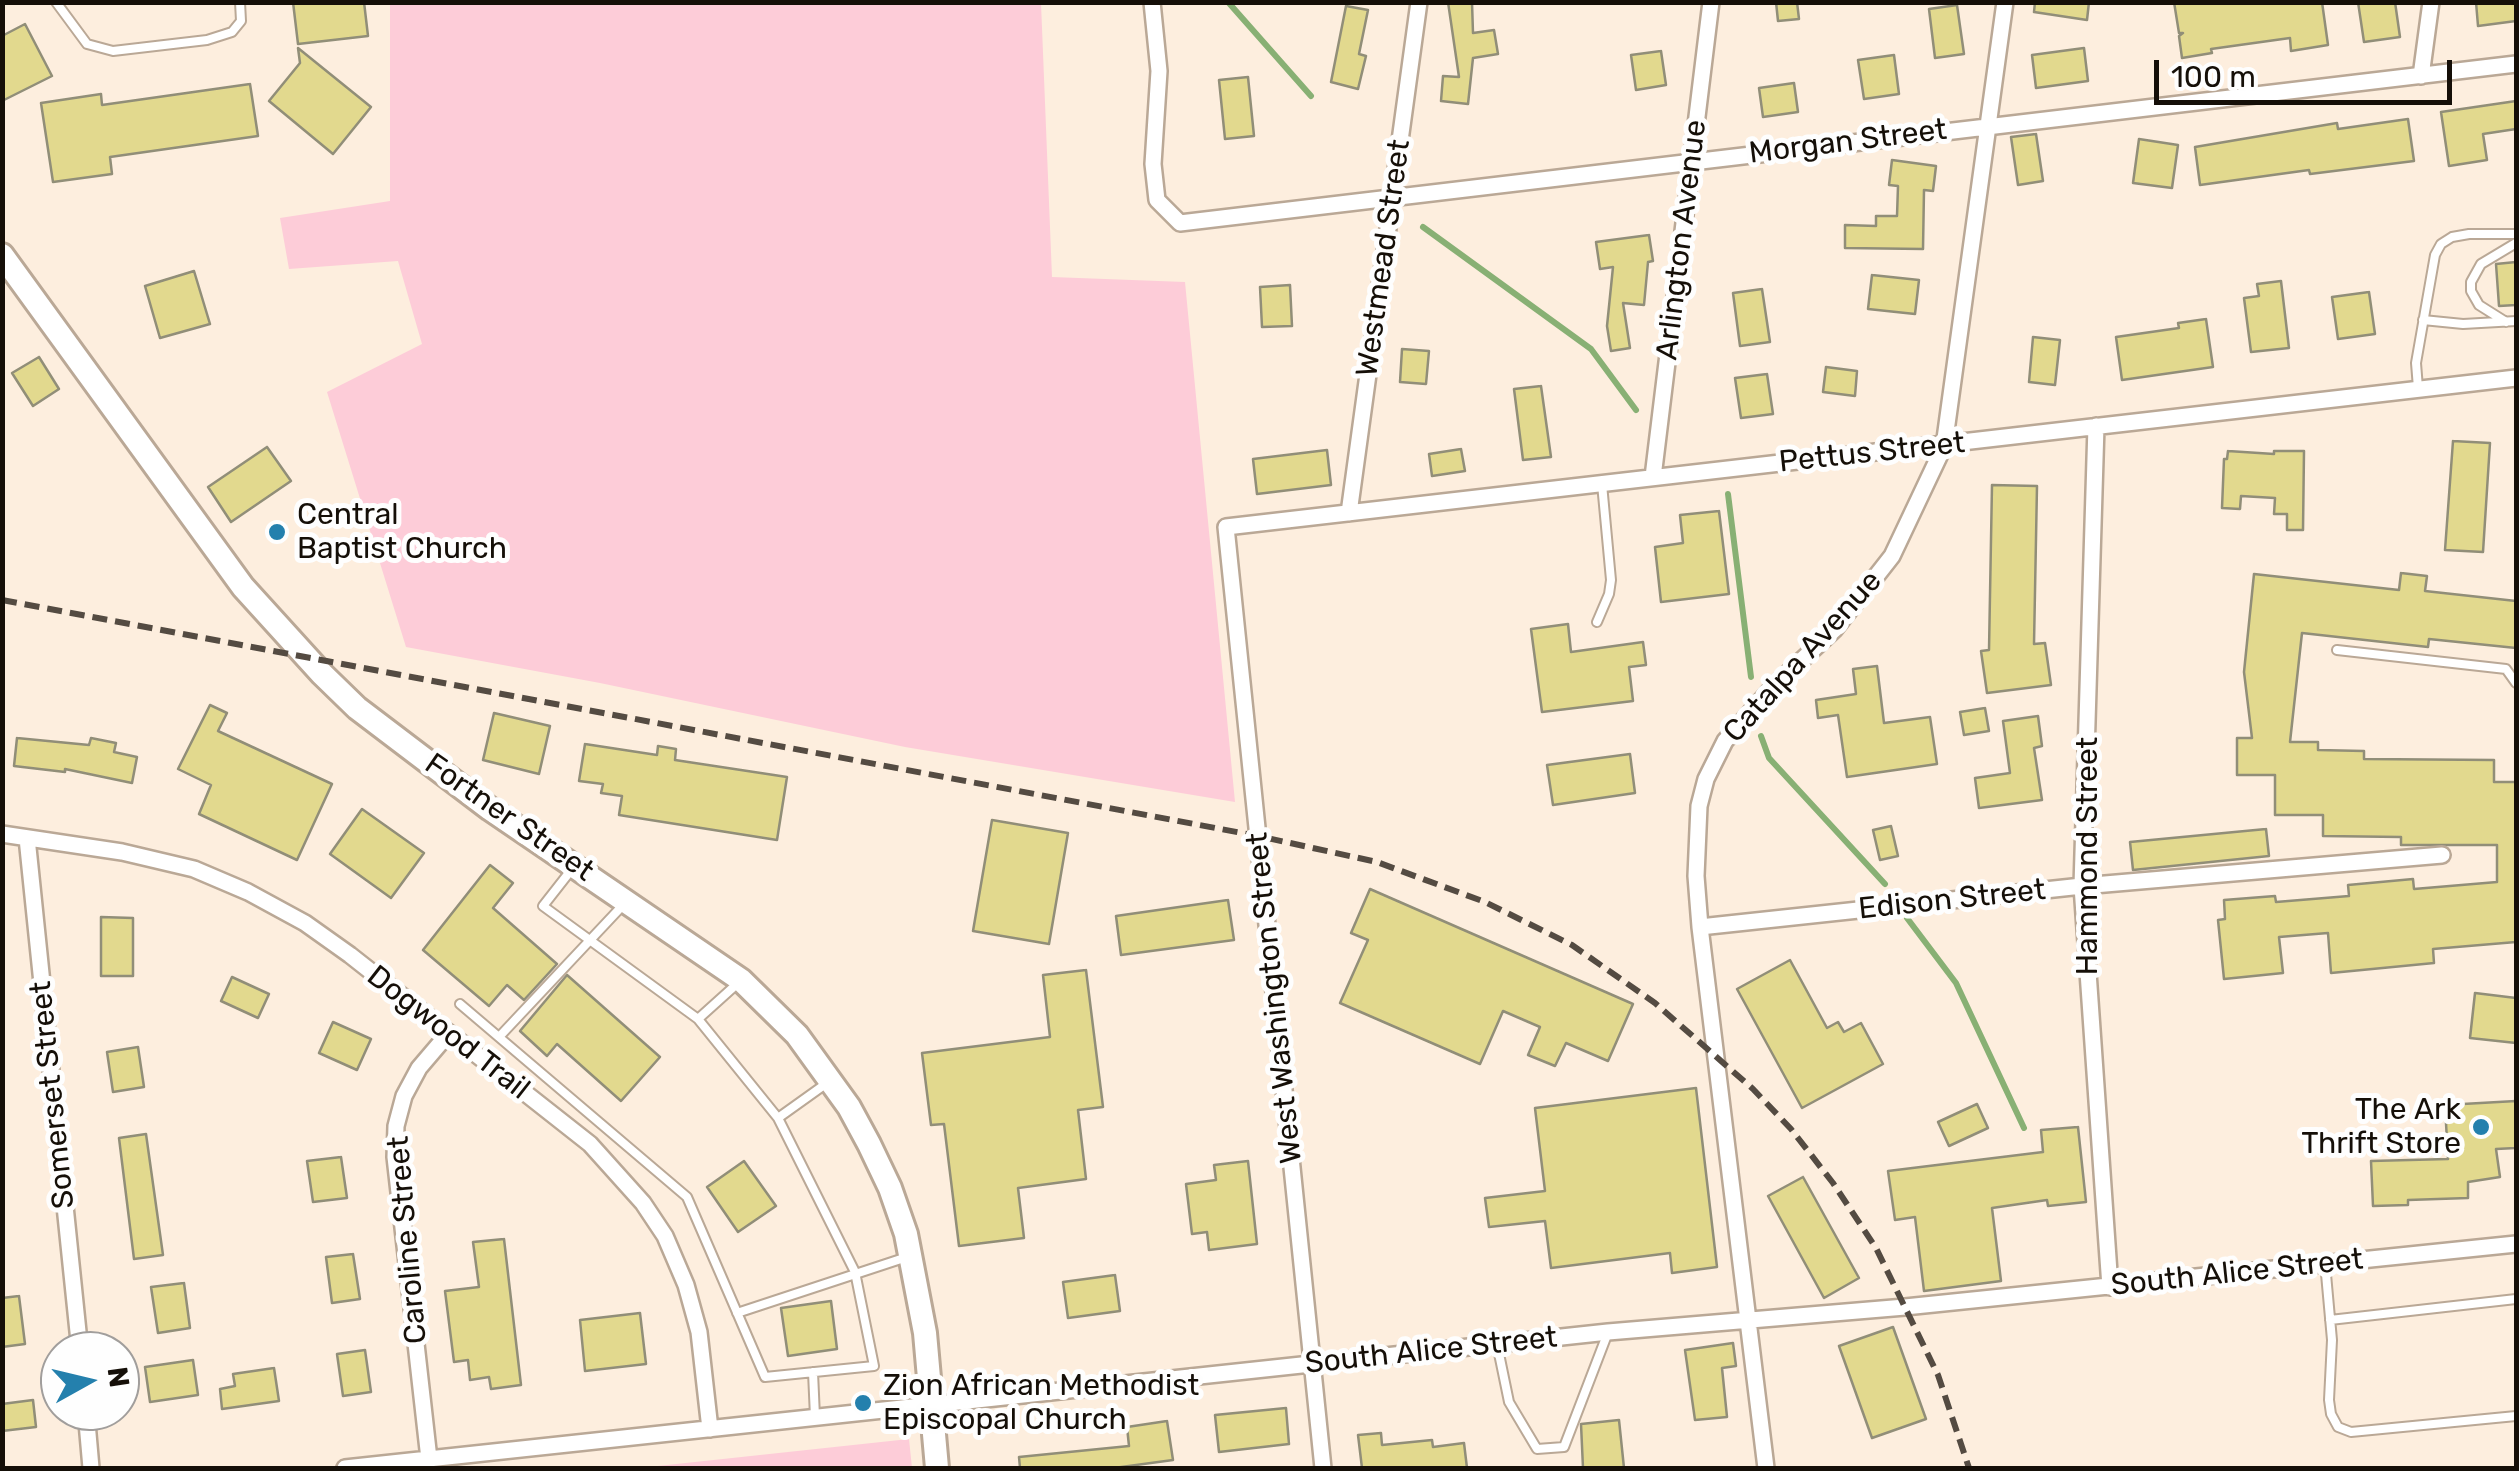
<!DOCTYPE html>
<html>
<head>
<meta charset="utf-8">
<style>
  body { margin:0 }
  #map { position:relative; width:2519px; height:1471px; overflow:hidden; background:#fdeede; font-family:Rubik,sans-serif }
  canvas { display:block }
  .frame { position:absolute; inset:0; border:5px solid #150f08; pointer-events:none }
  .north { position:absolute; left:40px; top:1331px; width:100px; height:100px; box-sizing:border-box; background:#fefefe; border:2px solid #a19e9c; border-radius:50%; rotate:82deg; font-size:28px; font-weight:700; line-height:40px; text-align:center; color:#150f08 }
  .north::after { content:''; display:block; margin:auto; width:35px; height:45px; background:#2480ad; clip-path:polygon(50% 0,100% 100%,50% 72%,0 100%) }
  .scale { position:absolute; left:2154px; top:60px; width:298px; height:45px; box-sizing:border-box; border:5px solid #150f08; border-top:0; padding-left:12px; font-size:30px; line-height:35px; white-space:nowrap; color:#150f08; -webkit-text-stroke:8px #fefefe; paint-order:stroke }
</style>
</head>
<body>
<div id="map">
<canvas width="2519" height="1471"></canvas>
<div class="frame"></div>
<div class="north">N</div>
<div class="scale">100 m</div>
</div>
<script>
const c = document.querySelector('canvas').getContext('2d');
c.lineJoin = 'round';
function paint(path, color) { c.fillStyle = color; c.fill(path, 'evenodd'); }
const toPath = rows => new Path2D(rows.map(r => 'M' + r).join(''));
function trace(path, color, width, dash) { c.strokeStyle = color; c.lineWidth = width; c.lineCap = dash ? 'butt' : 'round'; c.setLineDash(dash || []); c.stroke(path); }
function drawText(font, color, halo, rows, align = 'center') {
  c.font = font + ' Rubik,sans-serif'; c.lineWidth = 10; c.setLineDash([]); c.textBaseline = 'middle'; c.strokeStyle = halo; c.fillStyle = color; for (const [text, x, y, turn = 0] of rows) {
    c.save(); c.translate(x, y); c.rotate((+turn || 0) * Math.PI / 180); c.textAlign = isNaN(turn) ? turn : align; if (halo) c.strokeText(text, 0, 0); c.fillText(text, 0, 0); c.restore();
  }
}
const green = toPath([
  [390,3,1041,3,1052,277,1185,282,1235,802,905,747,600,683,406,647,327,392,422,344,398,261,289,269,280,218,390,201],
  [909,1439,912,1468,639,1468]
]);
const stream = toPath([
  [1228,2,1311,96],
  [1423,227,1591,349,1636,410],
  [1728,494,1751,677],
  [1761,736,1769,758,1885,884],
  [1907,918,1956,983,2024,1128]
]);
const building = toPath([
  [293,2,364,2,368,36,298,44,293,2],
  [1448,2,1472,2,1473,33,1494,30,1498,54,1473,58,1468,104,1441,101,1443,76,1459,77,1448,2],
  [1776,2,1797,2,1799,19,1778,21,1776,2],
  [2035,2,2089,2,2087,20,2034,12,2035,2],
  [2174,2,2322,2,2328,45,2291,51,2290,38,2211,49,2212,53,2182,58,2179,36,2183,33,2179,33,2174,2],
  [2358,2,2395,2,2400,37,2364,42,2358,2],
  [2476,2,2516,2,2516,21,2478,26,2476,2],
  [1957,5,1964,54,1935,58,1929,9,1957,5],
  [1346,6,1368,10,1359,54,1366,56,1358,89,1331,82,1346,6],
  [25,24,52,76,2,101,2,36,25,24],
  [298,48,371,107,333,154,269,101,300,63,298,48],
  [2084,48,2088,81,2036,88,2032,55,2084,48],
  [1661,51,1666,85,1636,90,1631,55,1661,51],
  [1894,55,1899,94,1864,99,1858,60,1894,55],
  [1248,77,1254,136,1225,139,1219,80,1248,77],
  [1794,83,1798,112,1763,117,1759,88,1794,83],
  [250,84,258,136,110,157,112,174,53,182,41,103,101,94,102,105,250,84],
  [2516,101,2516,129,2483,134,2487,160,2449,166,2441,112,2516,101],
  [2408,119,2414,161,2310,174,2309,170,2200,185,2195,147,2337,123,2338,129,2408,119],
  [2036,134,2043,181,2018,185,2011,137,2036,134],
  [2139,139,2178,145,2172,188,2133,183,2139,139],
  [1892,160,1936,166,1933,191,1924,190,1923,249,1845,248,1845,225,1876,226,1876,216,1897,216,1898,186,1889,185,1892,160],
  [1649,235,1653,261,1648,262,1644,305,1623,303,1630,348,1611,351,1607,326,1613,267,1600,269,1596,242,1649,235],
  [2516,262,2516,305,2499,306,2496,264,2516,262],
  [194,271,210,324,160,338,145,286,194,271],
  [1872,275,1919,280,1915,314,1868,309,1872,275],
  [2281,281,2289,348,2251,352,2244,298,2259,296,2257,284,2281,281],
  [1290,285,1292,326,1262,327,1260,287,1290,285],
  [1762,289,1770,342,1740,346,1733,293,1762,289],
  [2369,292,2375,334,2338,339,2332,297,2369,292],
  [2206,319,2213,367,2122,380,2116,337,2179,328,2178,323,2206,319],
  [2033,337,2060,340,2055,385,2029,382,2033,337],
  [1402,349,1429,351,1426,384,1400,382,1402,349],
  [39,357,59,389,33,406,12,373,39,357],
  [1826,367,1857,371,1855,396,1823,392,1826,367],
  [1767,374,1773,414,1741,418,1735,378,1767,374],
  [1541,386,1551,457,1523,460,1514,389,1541,386],
  [2453,441,2490,443,2483,552,2445,550,2453,441],
  [267,447,291,481,231,522,208,487,267,447],
  [1461,449,1465,471,1432,476,1429,454,1461,449],
  [1327,450,1331,485,1257,494,1253,459,1327,450],
  [2228,451,2274,454,2274,451,2304,451,2303,530,2287,530,2287,514,2274,514,2275,498,2241,496,2240,509,2222,508,2224,459,2227,459,2228,451],
  [1992,485,2037,486,2034,644,2045,643,2051,685,1987,693,1981,651,1989,650,1992,485],
  [1719,511,1729,594,1661,602,1655,547,1683,543,1680,515,1719,511],
  [2401,573,2427,576,2425,591,2516,601,2516,648,2429,639,2428,647,2302,633,2290,742,2318,742,2318,750,2364,751,2364,759,2494,760,2494,782,2516,782,2516,942,2433,949,2434,963,2331,973,2328,933,2279,937,2283,973,2224,979,2218,920,2225,919,2224,900,2275,896,2276,902,2349,896,2348,885,2413,879,2414,889,2497,882,2497,845,2401,845,2401,837,2323,836,2323,815,2275,815,2275,775,2237,775,2237,738,2252,738,2244,672,2254,574,2399,590,2401,573],
  [1568,624,1571,652,1643,642,1646,665,1629,667,1633,701,1542,712,1531,629,1568,624],
  [1877,666,1884,723,1930,717,1937,764,1847,777,1838,715,1818,718,1816,700,1856,694,1853,669,1877,666],
  [210,705,227,713,218,731,332,784,297,860,199,814,211,785,178,769,210,705],
  [1985,708,1989,731,1964,735,1960,712,1985,708],
  [494,713,550,726,539,774,483,760,494,713],
  [2038,716,2042,746,2034,748,2042,800,1979,808,1975,778,2010,773,2003,721,2038,716],
  [17,738,89,745,91,738,116,743,114,752,137,757,132,783,65,769,65,772,14,766,17,738],
  [585,744,657,755,658,746,676,749,675,760,787,777,777,840,619,815,622,796,601,793,603,784,579,781,585,744],
  [1630,754,1635,793,1553,805,1547,765,1630,754],
  [362,809,424,853,391,898,330,854,362,809],
  [992,820,1068,833,1049,944,973,931,992,820],
  [1891,826,1898,856,1880,860,1873,830,1891,826],
  [2266,829,2269,856,2133,870,2130,842,2266,829],
  [490,865,513,883,493,908,557,964,524,1000,507,985,489,1006,423,950,490,865],
  [1370,889,1633,1004,1608,1061,1566,1043,1555,1066,1528,1055,1540,1027,1503,1011,1480,1064,1340,1003,1368,940,1351,933,1370,889],
  [1228,900,1234,940,1121,955,1116,916,1228,900],
  [101,917,133,918,133,976,101,976,101,917],
  [1790,960,1827,1028,1838,1022,1844,1032,1861,1023,1883,1064,1802,1108,1737,989,1790,960],
  [1086,970,1103,1107,1078,1110,1086,1179,1018,1188,1024,1238,959,1246,944,1124,931,1125,922,1053,1050,1037,1043,975,1086,970],
  [567,975,660,1057,621,1101,557,1044,547,1056,520,1031,567,975],
  [232,977,269,994,258,1018,221,1001,232,977],
  [2475,993,2516,998,2516,1043,2470,1038,2475,993],
  [333,1022,371,1039,357,1070,319,1053,333,1022],
  [138,1047,144,1087,113,1092,107,1052,138,1047],
  [1696,1088,1717,1267,1672,1273,1670,1253,1551,1268,1545,1221,1489,1227,1485,1198,1545,1191,1535,1108,1696,1088],
  [2516,1101,2516,1148,2496,1149,2500,1177,2468,1182,2468,1198,2408,1200,2408,1205,2373,1206,2371,1161,2448,1159,2445,1105,2516,1101],
  [1977,1104,1988,1128,1949,1146,1938,1122,1977,1104],
  [2078,1127,2086,1202,2048,1206,2047,1200,1992,1208,2001,1281,1924,1291,1915,1217,1895,1220,1888,1171,2043,1152,2041,1130,2078,1127],
  [146,1134,163,1255,134,1259,119,1138,146,1134],
  [341,1157,347,1198,313,1202,307,1161,341,1157],
  [744,1161,776,1206,738,1232,707,1187,744,1161],
  [1248,1161,1257,1244,1209,1250,1207,1232,1192,1234,1186,1184,1216,1180,1214,1165,1248,1161],
  [1803,1177,1859,1278,1824,1298,1768,1196,1803,1177],
  [504,1239,521,1385,491,1389,489,1377,470,1380,468,1360,454,1362,445,1291,479,1287,473,1242,504,1239],
  [353,1254,360,1299,332,1303,326,1257,353,1254],
  [1115,1275,1120,1311,1068,1318,1063,1282,1115,1275],
  [184,1283,190,1328,158,1333,151,1287,184,1283],
  [19,1296,25,1344,2,1347,2,1298,19,1296],
  [831,1301,837,1349,788,1356,781,1308,831,1301],
  [640,1313,646,1364,585,1371,580,1320,640,1313],
  [1893,1327,1926,1419,1872,1438,1839,1346,1893,1327],
  [1733,1343,1736,1366,1722,1368,1727,1417,1695,1420,1685,1350,1733,1343],
  [365,1350,371,1392,343,1396,337,1354,365,1350],
  [193,1360,198,1395,150,1402,145,1367,193,1360],
  [274,1368,279,1401,222,1409,220,1389,235,1386,233,1374,274,1368],
  [33,1400,36,1427,2,1431,2,1404,33,1400],
  [1286,1408,1289,1444,1219,1452,1215,1415,1286,1408],
  [1619,1420,1624,1468,1583,1468,1581,1424,1619,1420],
  [1167,1421,1173,1460,1114,1468,1020,1468,1019,1457,1129,1446,1127,1427,1167,1421],
  [1381,1433,1382,1445,1432,1440,1433,1447,1464,1443,1467,1468,1362,1468,1358,1435,1381,1433]
]);
const lane = toPath([
  [56,2,87,44,113,51,207,40,232,32,241,21,240,2],
  [2423,320,2463,324,2516,321],
  [2506,322,2479,305,2471,291,2471,282,2481,264,2516,243],
  [2418,388,2416,363,2435,255,2441,244,2452,237,2469,234,2516,234],
  [1597,622,1609,594,1611,580,1602,484],
  [2337,650,2506,669,2516,683],
  [460,1004,687,1197,765,1377,874,1366,855,1272,778,1118,698,1019,543,906,572,869],
  [698,1019,738,983],
  [499,1037,624,904],
  [778,1118,827,1083],
  [2325,1263,2332,1340,2329,1400,2331,1414,2338,1427,2351,1432,2516,1416],
  [737,1313,907,1257],
  [2330,1320,2516,1299],
  [1497,1344,1509,1402,1537,1449,1564,1447,1607,1335],
  [813,1372,815,1417]
]);
const street = toPath([
  [1152,2,1159,71,1153,164,1157,200,1180,223,2516,64],
  [2421,76,2431,2],
  [2096,426,2082,886,2110,1287],
  [1653,477,1711,2],
  [1349,513,1419,2],
  [2,834,122,852,194,869,248,892,305,923,350,955,590,1144,643,1203,665,1236,686,1285,699,1332,710,1429],
  [27,838,80,1351],
  [1700,927,2082,886,2442,855],
  [86,1411,91,1468],
  [429,1459,395,1157,396,1126,404,1096,419,1068,448,1034],
  [345,1468,1608,1332,1905,1307,2516,1244],
  [1323,1468,1226,527,2516,378],
  [1766,1468,1700,927,1696,876,1699,806,1706,779,1725,741,1774,686,1834,630,1892,556,1944,446,2005,2]
]);
const secondary = toPath([
  [2,255,243,587,322,674,357,708,490,809,741,980,797,1035,849,1107,869,1144,890,1188,906,1234,925,1333,937,1468]
]);
const rail = toPath([
  [2,600,1258,836,1377,862,1485,902,1572,945,1655,1003,1753,1089,1791,1129,1833,1183,1876,1248,1938,1375,1969,1468]
]);
const markers = [
  [277,532,10,"#2480ad"],
  [2481,1127,10,"#2480ad"],
  [863,1403,10,"#2480ad"]
];
const streetNames = [
  ["Morgan Street",1848,142,-7],
  ["Arlington Avenue",1682,240,-83],
  ["Westmead Street",1384,258,-82],
  ["Pettus Street",1872,453,-6],
  ["Catalpa Avenue",1803,657,-48],
  ["Fortner Street",509,818,35],
  ["Hammond Street",2088,856,-90],
  ["Edison Street",1952,900,-6],
  ["West Washington Street",1275,998,-96],
  ["Dogwood Trail",448,1033,38],
  ["Somerset Street",53,1095,-96],
  ["Caroline Street",408,1240,-95],
  ["South Alice Street",2237,1273,-6],
  ["South Alice Street",1431,1351,-6]
];
const poiNames = [
  ["Central",297,515],
  ["Baptist Church",297,549],
  ["The Ark",2461,1110,"right"],
  ["Thrift Store",2461,1144,"right"],
  ["Zion African Methodist",883,1386],
  ["Episcopal Church",883,1420]
];
paint(green, '#fdccd8');
trace(stream, '#88b074', 6);
paint(building, '#e2d98e');
trace(building, '#918e78', 2.5);
trace(lane, '#baa896', 12);
trace(street, '#baa896', 20);
trace(secondary, '#baa896', 28);
trace(lane, '#fff', 8);
trace(street, '#fff', 15);
trace(secondary, '#fff', 22);
trace(rail, '#544b42', 6, [15, 8]);
for (const [x, y, r, color] of markers) { const dot = new Path2D(); dot.arc(x, y, r, 0, 2 * Math.PI); c.fillStyle = color; c.fill(dot); trace(dot, '#fefefe', 4); }
drawText('30px', '#150f08', '#fefefe', streetNames);
drawText('30px', '#150f08', '#fefefe', poiNames, 'left');
</script>
</body>
</html>
